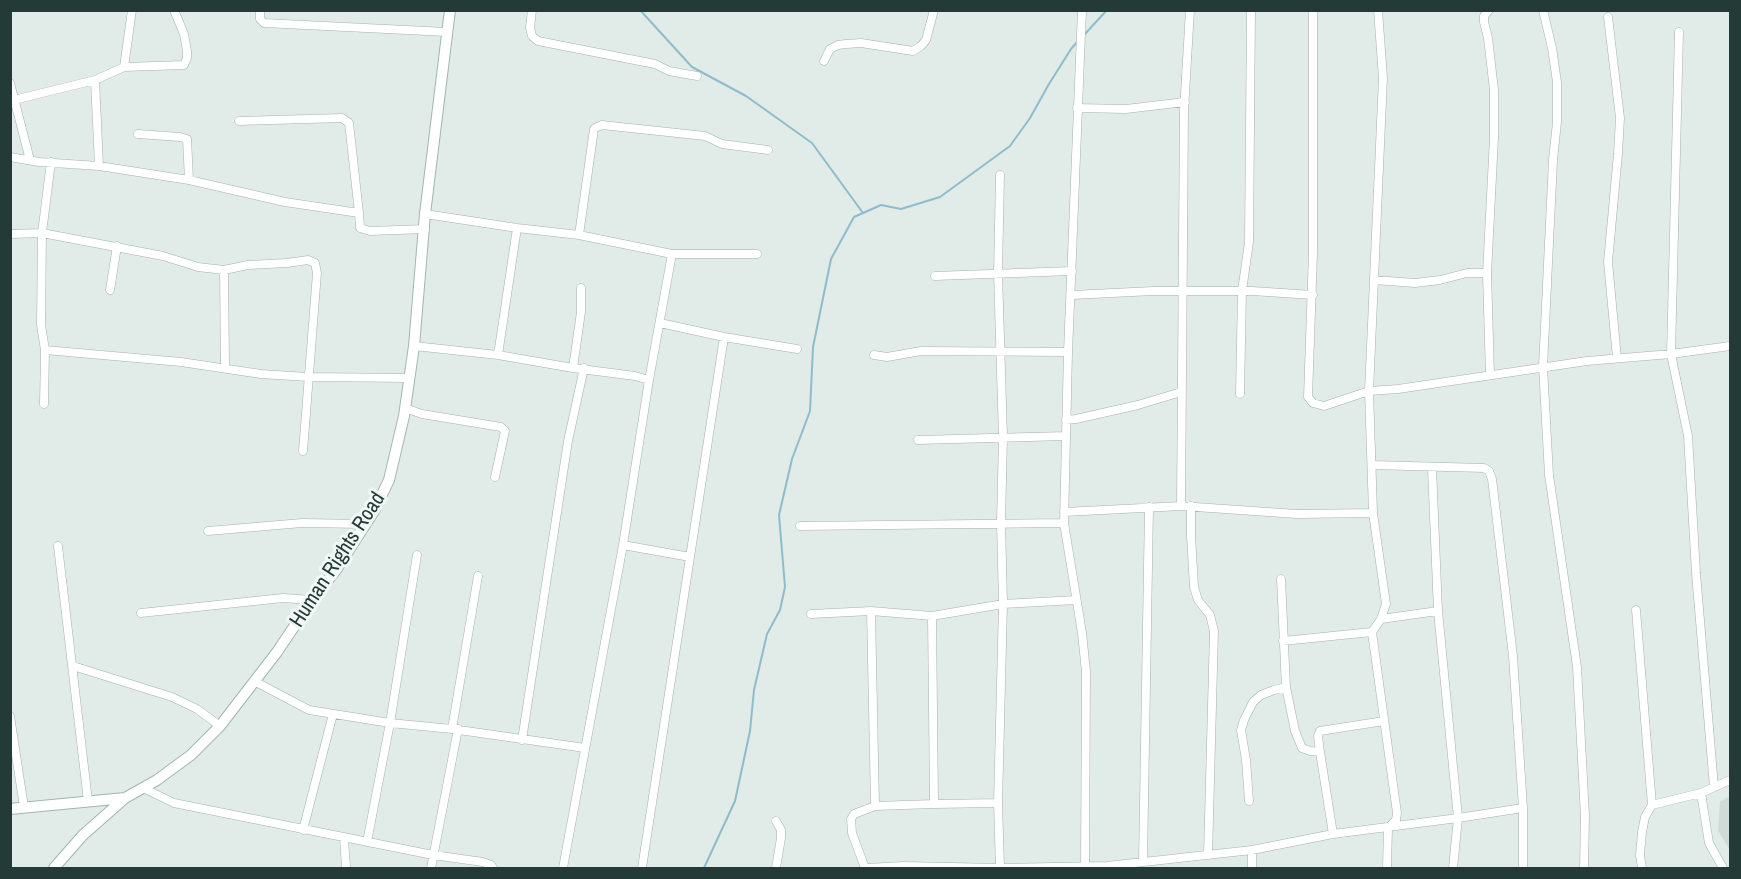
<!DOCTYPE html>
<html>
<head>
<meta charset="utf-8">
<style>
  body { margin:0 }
  #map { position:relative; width:1741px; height:879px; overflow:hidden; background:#e1ebe7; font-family:"Archivo Narrow",sans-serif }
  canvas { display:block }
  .frame { position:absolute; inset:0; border:12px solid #233a36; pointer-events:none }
</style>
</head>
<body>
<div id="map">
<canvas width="1741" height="879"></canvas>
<div class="frame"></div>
</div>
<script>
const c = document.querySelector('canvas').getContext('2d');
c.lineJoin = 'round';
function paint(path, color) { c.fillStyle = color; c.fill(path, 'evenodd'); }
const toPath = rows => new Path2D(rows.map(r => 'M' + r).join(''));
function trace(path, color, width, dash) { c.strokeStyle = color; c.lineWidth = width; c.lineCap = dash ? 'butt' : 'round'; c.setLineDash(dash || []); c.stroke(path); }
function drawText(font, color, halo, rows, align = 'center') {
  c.font = font + ' "Archivo Narrow",sans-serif'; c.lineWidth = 6; c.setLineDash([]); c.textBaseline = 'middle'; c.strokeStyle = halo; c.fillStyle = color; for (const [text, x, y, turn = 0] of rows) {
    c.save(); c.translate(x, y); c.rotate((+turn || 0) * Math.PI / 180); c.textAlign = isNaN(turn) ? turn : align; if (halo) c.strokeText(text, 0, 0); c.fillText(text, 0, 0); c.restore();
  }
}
const built = toPath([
  [1730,796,1730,850,1718,831,1720,802]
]);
const stream = toPath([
  [640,10,692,67,746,96,812,143,863,213],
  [1084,35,1107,10],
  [704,868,735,801,750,731,754,690,767,634,780,610,785,587,779,515,792,459,810,411,813,347,831,259,854,217,881,205,901,209,940,197,1010,146,1030,118,1049,84,1071,49,1078,41]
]);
const street = toPath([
  [260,10,260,19,264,23,447,32],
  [532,10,530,28,532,36,538,41,655,64,669,71,697,76],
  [1082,10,1068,352,1064,523,1082,633,1086,672,1085,866],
  [1313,10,1313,253,1308,397,1313,403,1324,406,1369,391,1398,389,1587,361,1671,354,1730,346],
  [1378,10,1383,78,1369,391,1373,513,1386,604,1381,619,1372,632,1397,813,1396,820,1388,828,1387,868],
  [1489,10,1484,16,1484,22,1488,38,1494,90,1494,138,1487,273,1490,375],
  [1543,10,1552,48,1557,82,1557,122,1553,160,1543,367,1549,475,1577,667,1585,816,1584,868],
  [1608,17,1620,118,1618,154,1608,262,1617,358],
  [1679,32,1671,354,1688,436,1696,573,1714,787],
  [824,61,830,49,838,45,846,44,861,43,913,51,921,46,926,40,934,10],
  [124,67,184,65,187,58,187,51,184,34,174,10],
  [95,80,99,166],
  [10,83,30,160],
  [14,100,95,80,124,67,132,10],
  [1077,108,1126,109,1185,102],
  [239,121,342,118,349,123,359,213],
  [138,134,180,137,187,139,189,180],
  [10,157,39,162,99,166,189,180,285,202,359,213,360,228,370,231,425,229],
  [425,214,517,228,579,235,672,254,757,254],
  [10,234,42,233,163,256,198,267,224,270,248,265,287,263,308,260,315,263,317,273,303,451],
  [579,235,594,129,597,127,602,125,705,136,722,144,768,150],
  [224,270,225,367],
  [935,276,1072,271],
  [1374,280,1415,283,1440,280,1467,273,1487,273],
  [110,290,117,246],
  [1072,295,1153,291,1252,291,1313,295],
  [660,323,724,337,797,349],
  [414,346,498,355,573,368,635,376,649,380],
  [45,350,181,362,261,374,308,377,409,378],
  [498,355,517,228],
  [874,355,887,357,921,351,1068,352],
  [573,368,581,312,581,288],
  [1240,394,1242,291,1249,242,1251,10],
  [44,404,45,350,41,325,42,233,51,162],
  [405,408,422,414,501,427,505,431,495,477],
  [1066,420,1076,419,1138,405,1181,392],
  [918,440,1066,436],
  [1372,465,1484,468,1489,471,1492,479,1513,656,1523,808,1523,868],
  [1432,468,1438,611,1458,818,1453,868],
  [1181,506,1184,110,1190,10],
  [1191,506,1191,536,1194,587,1198,600,1210,615,1214,631,1208,855],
  [1064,512,1181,506,1297,514,1373,513],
  [800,526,1064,523],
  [208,531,302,523,364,524],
  [623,545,690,557],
  [58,546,88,801],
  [1281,579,1286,687,1295,731,1302,748,1310,751,1320,752],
  [1636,610,1652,805,1701,793,1730,780],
  [871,611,875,806,934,804],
  [141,613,283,598,312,600],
  [811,614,871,611,932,616,1003,604,1076,600],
  [932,616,934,804,998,803],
  [1381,619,1438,611],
  [1283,641,1372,632],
  [73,666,172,697,197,709,220,726],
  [254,681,309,710,390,723,452,729,585,748],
  [10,716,24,807],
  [452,729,478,576],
  [522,740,568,441,584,368],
  [143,788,174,803,433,855,483,862,491,865,493,868],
  [1701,793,1709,843,1723,868],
  [1249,801,1246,760,1241,730,1244,720,1253,702,1261,695,1274,690,1286,687],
  [303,830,333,714],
  [1333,834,1320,752,1318,736,1320,731,1384,721],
  [344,838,346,868],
  [367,842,390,723,417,555],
  [1143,862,1149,507],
  [431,868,458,729],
  [563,868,623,545,649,380,672,254],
  [642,868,724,337],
  [776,868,781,838,781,830,776,821],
  [865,868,852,833,851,819,854,814,875,806],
  [867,868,903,866,1000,868,1107,866,1252,850,1333,834,1458,818,1523,808],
  [1000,868,998,803,1003,604,1001,522,1003,437,998,273,1000,175],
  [1252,868,1252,850],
  [1642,868,1640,855,1642,832,1645,817,1652,805]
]);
const secondary = toPath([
  [10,809,125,798],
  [54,868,83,835,125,798,157,780,191,755,220,726,277,652,312,600,336,570,374,511,389,480,404,416,414,346,425,214,450,10]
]);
const streetNames = [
  ["Human Rights Road",338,560,-57]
];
paint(built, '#d0dad6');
trace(stream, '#8dbdcc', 2);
trace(street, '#a4b2ae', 9);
trace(secondary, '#a1b6b0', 12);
trace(street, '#fff', 8);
trace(secondary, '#fff', 10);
drawText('21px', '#233a36', '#f1f7f5', streetNames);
</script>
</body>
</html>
